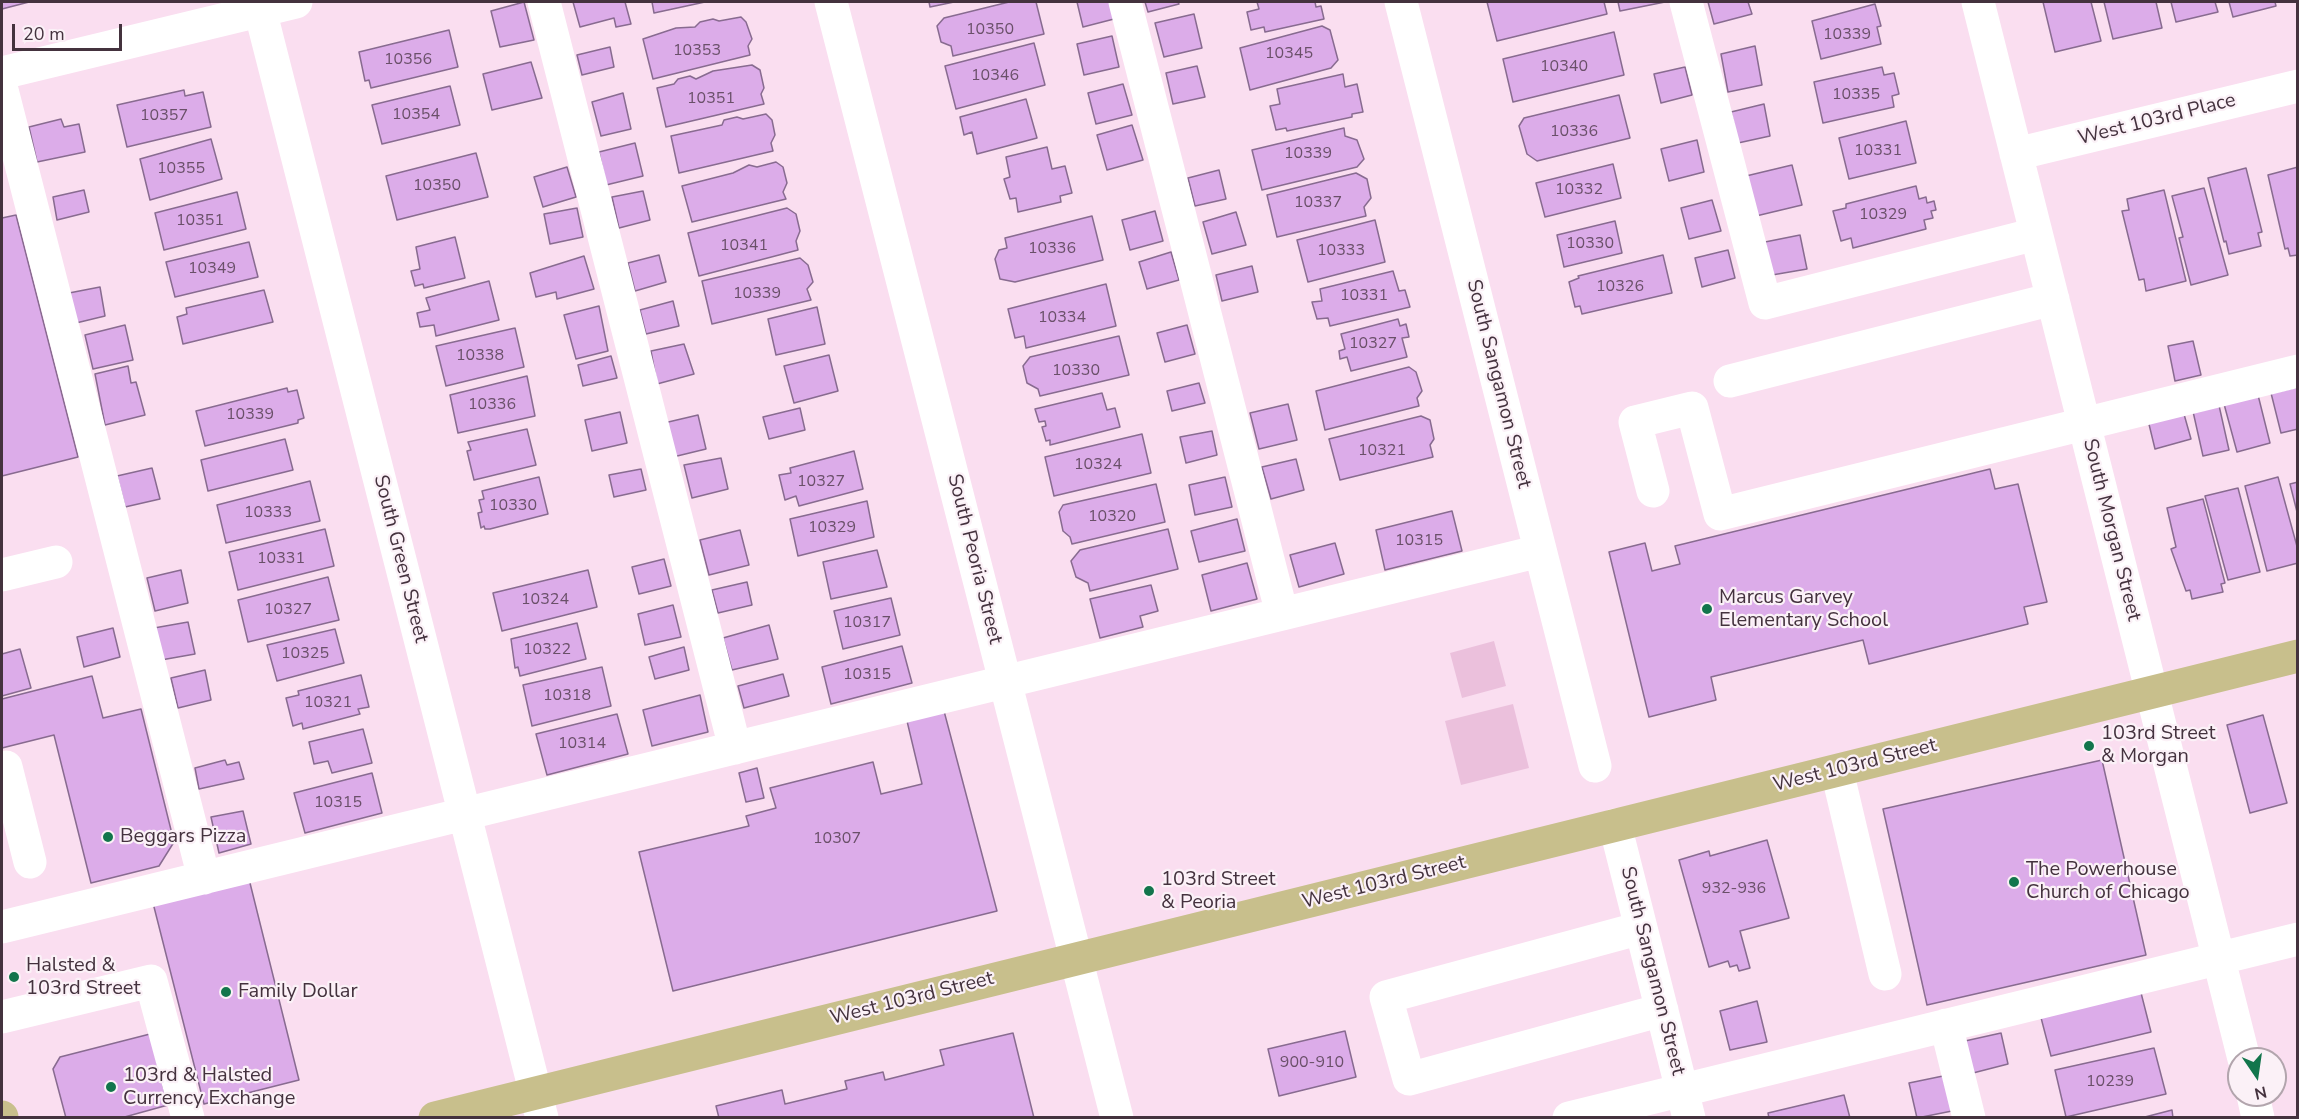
<!DOCTYPE html>
<html>
<head>
<meta charset="utf-8">
<style>
  body { margin:0 }
  #map { position:relative; width:2299px; height:1119px; overflow:hidden; background:#fadef0; font-family:"Nunito Sans",sans-serif }
  canvas { display:block }
  .frame { position:absolute; inset:0; border:3px solid #44323e; pointer-events:none }
  .north { position:absolute; left:2227px; top:1047px; width:60px; height:60px; box-sizing:border-box; background:#fbf1f7; border:2px solid #b2a5ad; border-radius:50%; rotate:167deg; font-size:16px; font-weight:700; line-height:24px; text-align:center; color:#44323e }
  .north::after { content:''; display:block; margin:auto; width:21px; height:27px; background:#12754c; clip-path:polygon(50% 0,100% 100%,50% 72%,0 100%) }
  .scale { position:absolute; left:12px; top:24px; width:110px; height:27px; box-sizing:border-box; border:3px solid #44323e; border-top:0; padding-left:8px; font-size:18px; line-height:21px; white-space:nowrap; color:#44323e; -webkit-text-stroke:4px #fbf1f7; paint-order:stroke }
</style>
</head>
<body>
<div id="map">
<canvas width="2299" height="1119"></canvas>
<div class="frame"></div>
<div class="north">N</div>
<div class="scale">20 m</div>
</div>
<script>
const c = document.querySelector('canvas').getContext('2d');
c.lineJoin = 'round';
function paint(path, color) { c.fillStyle = color; c.fill(path, 'evenodd'); }
const toPath = rows => new Path2D(rows.map(r => 'M' + r).join(''));
function trace(path, color, width, dash) { c.strokeStyle = color; c.lineWidth = width; c.lineCap = dash ? 'butt' : 'round'; c.setLineDash(dash || []); c.stroke(path); }
function drawText(font, color, halo, rows, align = 'center') {
  c.font = font + ' "Nunito Sans",sans-serif'; c.lineWidth = 4.5; c.setLineDash([]); c.textBaseline = 'middle'; c.strokeStyle = halo; c.fillStyle = color; for (const [text, x, y, turn = 0] of rows) {
    c.save(); c.translate(x, y); c.rotate((+turn || 0) * Math.PI / 180); c.textAlign = isNaN(turn) ? turn : align; if (halo) c.strokeText(text, 0, 0); c.fillText(text, 0, 0); c.restore();
  }
}
const green = toPath([
  [1494,641,1506,686,1462,698,1450,653],
  [1513,704,1529,768,1461,785,1445,721]
]);
const building = toPath([
  [2,2,29,2,2,9,2,2],
  [524,2,534,40,500,47,491,11,524,2],
  [573,2,625,2,631,24,616,27,614,18,580,27,573,2],
  [652,2,705,2,654,13,652,2],
  [929,2,954,2,930,7,929,2],
  [1009,2,1036,2,1044,34,953,56,951,46,941,42,937,26,944,18,1009,2],
  [1077,2,1110,2,1114,19,1083,27,1077,2],
  [1145,2,1178,2,1179,4,1148,12,1145,2],
  [1257,2,1315,2,1316,7,1321,6,1324,19,1265,32,1264,27,1251,30,1247,12,1259,9,1257,2],
  [1487,2,1604,2,1607,14,1497,41,1487,2],
  [1618,2,1665,2,1620,11,1618,2],
  [1708,2,1748,2,1752,14,1714,24,1708,2],
  [2043,2,2091,2,2101,41,2055,52,2043,2],
  [2104,2,2156,2,2162,28,2113,39,2104,2],
  [2171,2,2215,2,2218,12,2176,22,2171,2],
  [2229,2,2275,2,2276,6,2233,17,2229,2],
  [1875,4,1881,26,1877,27,1881,44,1821,59,1812,21,1875,4],
  [1194,14,1202,48,1164,57,1155,23,1194,14],
  [741,17,746,22,752,39,748,46,750,55,653,79,643,39,676,28,695,27,700,22,713,19,719,21,741,17],
  [1322,26,1330,30,1338,60,1331,68,1250,90,1240,48,1322,26],
  [449,30,458,67,371,88,369,80,365,81,359,52,449,30],
  [1614,32,1624,75,1513,102,1503,59,1614,32],
  [1112,36,1119,67,1084,75,1077,44,1112,36],
  [1034,43,1045,85,956,109,945,66,1034,43],
  [1755,46,1762,85,1728,92,1721,54,1755,46],
  [610,47,614,67,582,75,577,55,610,47],
  [531,62,542,98,492,110,483,74,531,62],
  [752,65,760,70,764,88,761,94,764,104,666,127,657,88,674,84,678,79,690,76,696,79,713,71,752,65],
  [1197,66,1205,97,1173,104,1166,73,1197,66],
  [1685,67,1692,95,1661,103,1654,74,1685,67],
  [1882,67,1884,75,1894,73,1899,94,1892,96,1894,107,1823,123,1814,82,1882,67],
  [1343,74,1345,87,1357,84,1363,112,1352,114,1352,117,1287,131,1286,128,1276,130,1270,106,1280,104,1277,89,1343,74],
  [1123,84,1132,115,1096,124,1088,93,1123,84],
  [450,86,460,125,382,144,372,105,450,86],
  [184,90,185,96,203,92,211,127,127,147,117,105,184,90],
  [623,93,631,129,601,136,592,102,623,93],
  [1619,95,1630,138,1537,161,1527,154,1519,126,1524,118,1619,95],
  [1026,99,1037,138,977,154,972,132,964,135,960,117,1026,99],
  [1764,104,1770,136,1738,143,1731,112,1764,104],
  [766,114,772,120,775,135,771,143,773,151,679,173,671,136,722,125,724,120,737,117,743,119,766,114],
  [61,119,64,127,79,124,85,152,37,162,29,127,61,119],
  [1906,121,1916,163,1849,179,1839,138,1906,121],
  [1132,125,1143,160,1107,170,1097,135,1132,125],
  [1344,128,1345,136,1357,140,1364,159,1357,167,1262,190,1252,150,1344,128],
  [211,139,222,179,150,200,140,159,211,139],
  [1697,140,1704,172,1669,181,1661,149,1697,140],
  [635,143,643,176,606,185,599,152,635,143],
  [1047,147,1052,169,1065,166,1072,193,1060,196,1061,202,1018,212,1016,198,1010,199,1004,179,1010,177,1006,157,1047,147],
  [476,153,488,197,397,220,386,176,476,153],
  [776,162,783,167,787,183,783,192,786,199,692,222,682,186,733,173,749,165,757,167,776,162],
  [1613,164,1621,198,1545,217,1536,183,1613,164],
  [1792,165,1802,205,1756,216,1746,176,1792,165],
  [567,167,576,197,543,207,534,177,567,167],
  [2298,167,2298,255,2290,256,2288,248,2285,249,2268,175,2298,167],
  [2246,168,2262,232,2258,233,2261,246,2229,254,2226,241,2224,242,2208,178,2246,168],
  [1219,170,1226,199,1195,206,1188,178,1219,170],
  [1356,173,1367,179,1371,198,1364,207,1366,216,1277,237,1267,195,1356,173],
  [1916,186,1919,199,1926,197,1927,203,1934,201,1936,210,1931,211,1933,218,1924,220,1926,229,1853,248,1851,238,1841,241,1833,211,1846,208,1846,204,1916,186],
  [2204,188,2228,275,2191,285,2179,238,2183,237,2172,196,2204,188],
  [84,190,89,212,57,220,53,197,84,190],
  [2164,190,2186,281,2146,291,2144,279,2139,280,2122,211,2129,210,2127,199,2164,190],
  [643,191,650,220,619,228,612,197,643,191],
  [237,192,246,229,164,250,155,213,237,192],
  [1712,200,1721,231,1689,239,1681,208,1712,200],
  [577,208,583,237,550,244,544,214,577,208],
  [787,208,796,214,800,231,796,241,798,250,699,276,688,233,787,208],
  [1155,211,1163,241,1130,250,1122,220,1155,211],
  [1236,212,1246,245,1212,254,1203,222,1236,212],
  [16,215,78,457,2,476,2,218,16,215],
  [1092,216,1103,260,1015,282,1000,279,995,259,999,250,1007,248,1005,238,1092,216],
  [1375,220,1385,262,1308,282,1297,240,1375,220],
  [1615,221,1622,253,1564,267,1557,235,1615,221],
  [1800,235,1807,269,1772,275,1765,242,1800,235],
  [455,237,465,278,424,288,423,284,415,286,411,271,420,269,416,247,455,237],
  [249,242,258,277,175,297,166,262,249,242],
  [1728,250,1735,278,1702,287,1695,258,1728,250],
  [1171,252,1179,280,1147,289,1139,262,1171,252],
  [659,255,666,282,635,291,628,263,659,255],
  [1663,255,1672,293,1582,314,1580,306,1575,307,1569,282,1579,278,1578,276,1663,255],
  [584,256,594,289,557,299,556,292,536,297,530,273,584,256],
  [800,258,808,265,813,282,807,289,811,300,712,324,702,281,800,258],
  [1252,266,1258,292,1222,301,1216,275,1252,266],
  [1393,271,1399,291,1405,290,1410,307,1330,326,1328,318,1317,319,1312,302,1322,301,1320,289,1393,271],
  [489,281,499,320,436,336,434,325,420,327,417,313,430,310,426,298,489,281],
  [1106,284,1116,326,1026,348,1024,336,1015,338,1008,309,1106,284],
  [100,287,105,316,76,323,69,293,100,287],
  [264,290,273,322,183,344,177,317,187,314,186,308,264,290],
  [673,301,679,326,646,334,640,310,673,301],
  [599,306,608,351,576,359,564,315,599,306],
  [817,307,825,344,776,355,768,319,817,307],
  [1398,319,1400,326,1406,324,1409,337,1402,338,1407,357,1351,371,1347,357,1340,359,1339,351,1345,349,1341,334,1398,319],
  [125,325,133,360,93,369,85,335,125,325],
  [1187,325,1195,354,1165,362,1157,333,1187,325],
  [515,328,524,367,446,386,436,346,515,328],
  [1119,336,1129,375,1040,396,1038,389,1027,383,1023,366,1030,357,1119,336],
  [2193,341,2201,375,2175,381,2168,346,2193,341],
  [684,344,694,374,657,384,651,351,684,344],
  [829,355,838,391,794,403,784,366,829,355],
  [611,356,617,378,583,386,578,365,611,356],
  [128,366,131,383,136,382,145,415,105,425,95,374,128,366],
  [1409,367,1416,372,1422,391,1417,398,1419,406,1325,430,1316,391,1409,367],
  [527,376,535,416,458,433,450,395,527,376],
  [1199,383,1205,403,1172,411,1167,391,1199,383],
  [2298,387,2298,429,2281,433,2271,393,2298,387],
  [287,388,288,392,297,390,304,418,298,420,298,423,205,446,196,411,287,388],
  [1102,393,1107,410,1115,408,1120,427,1050,445,1050,440,1046,441,1042,427,1046,426,1045,421,1039,422,1035,409,1102,393],
  [2258,395,2270,443,2237,452,2224,404,2258,395],
  [2218,401,2229,450,2203,456,2192,407,2218,401],
  [1288,404,1297,440,1259,449,1250,413,1288,404],
  [2182,407,2191,439,2155,449,2147,416,2182,407],
  [800,408,805,430,769,439,763,417,800,408],
  [620,412,627,443,592,451,585,420,620,412],
  [698,415,706,449,673,457,664,423,698,415],
  [1421,416,1430,420,1434,439,1430,445,1433,457,1340,480,1329,439,1421,416],
  [527,429,536,465,474,480,467,451,471,450,468,442,527,429],
  [1212,431,1217,455,1186,463,1180,437,1212,431],
  [1142,434,1151,473,1054,496,1045,457,1142,434],
  [285,439,293,470,208,491,201,460,285,439],
  [854,451,863,489,799,506,796,496,785,500,779,475,791,473,790,468,854,451],
  [721,458,728,489,692,498,684,465,721,458],
  [1296,459,1304,490,1271,499,1262,467,1296,459],
  [152,468,160,499,125,507,117,476,152,468],
  [641,469,646,490,614,497,609,475,641,469],
  [1990,469,1995,489,2018,484,2047,602,2024,607,2028,624,1869,664,1863,640,1711,677,1716,700,1649,717,1609,552,1645,543,1652,571,1680,564,1675,546,1990,469],
  [539,477,548,514,490,529,485,529,484,526,481,528,478,513,482,512,479,500,484,499,482,491,539,477],
  [1225,477,1232,507,1195,515,1189,485,1225,477],
  [2278,477,2298,550,2298,563,2267,571,2245,486,2278,477],
  [310,481,320,521,226,543,217,505,310,481],
  [2298,482,2298,516,2290,484,2298,482],
  [1156,484,1165,522,1072,544,1070,537,1063,531,1059,512,1063,505,1156,484],
  [2238,488,2260,572,2228,580,2205,496,2238,488],
  [2203,499,2225,583,2221,584,2223,592,2192,599,2190,590,2186,591,2171,549,2176,547,2167,508,2203,499],
  [867,501,874,537,798,556,790,519,867,501],
  [1452,511,1462,551,1385,570,1376,530,1452,511],
  [1237,519,1245,551,1199,562,1191,531,1237,519],
  [325,529,334,566,238,590,229,552,325,529],
  [1168,529,1178,569,1090,591,1088,583,1076,577,1071,561,1080,550,1168,529],
  [740,530,749,565,709,575,700,540,740,530],
  [1335,543,1344,574,1299,587,1290,555,1335,543],
  [877,550,887,587,831,599,823,562,877,550],
  [664,559,671,586,639,594,632,567,664,559],
  [1247,563,1257,599,1211,611,1202,575,1247,563],
  [181,570,188,603,155,611,147,578,181,570],
  [588,570,597,607,502,631,493,593,588,570],
  [328,577,339,620,248,642,238,600,328,577],
  [747,582,752,605,718,613,712,590,747,582],
  [1151,585,1158,611,1140,616,1143,627,1100,638,1090,599,1151,585],
  [891,598,900,635,843,649,834,611,891,598],
  [673,605,681,637,645,645,638,614,673,605],
  [188,622,195,654,161,660,154,628,188,622],
  [577,623,586,659,520,676,518,667,515,668,511,639,577,623],
  [769,625,778,659,732,670,723,638,769,625],
  [113,628,120,657,84,667,77,637,113,628],
  [335,629,344,663,277,681,267,645,335,629],
  [902,646,912,683,831,704,822,667,902,646],
  [684,647,689,670,655,679,649,657,684,647],
  [20,649,31,688,2,696,2,654,20,649],
  [602,667,611,706,532,726,523,685,602,667],
  [205,670,211,700,178,708,171,678,205,670],
  [783,674,789,696,744,708,738,686,783,674],
  [361,675,369,707,358,709,360,714,303,729,302,723,293,726,286,698,299,695,298,691,361,675],
  [92,676,103,718,141,709,174,842,159,866,91,883,54,735,2,748,2,699,92,676],
  [700,695,708,732,652,746,643,710,700,695],
  [944,711,997,911,673,991,639,852,749,826,746,816,776,808,770,788,873,762,881,794,922,784,907,721,944,711],
  [617,714,628,754,547,775,536,734,617,714],
  [2263,715,2287,803,2250,813,2227,725,2263,715],
  [363,729,372,763,332,773,328,761,314,764,309,742,363,729],
  [225,760,227,765,239,762,244,779,199,789,195,768,225,760],
  [2102,760,2146,955,1927,1005,1883,809,2102,760],
  [757,768,764,798,746,802,739,773,757,768],
  [372,773,382,813,305,833,294,793,372,773],
  [243,811,251,844,219,853,211,817,243,811],
  [1767,840,1789,918,1740,931,1750,968,1739,971,1737,965,1730,967,1728,961,1709,967,1679,860,1709,851,1710,856,1767,840],
  [249,879,299,1080,204,1104,153,903,249,879],
  [2139,985,2151,1032,2051,1056,2039,1010,2139,985],
  [1757,1001,1767,1042,1730,1050,1720,1011,1757,1001],
  [1345,1031,1356,1077,1279,1096,1268,1049,1345,1031],
  [1013,1033,1034,1118,719,1118,716,1106,782,1090,785,1104,847,1089,845,1081,883,1072,885,1080,944,1065,940,1050,1013,1033],
  [2001,1033,2008,1064,1973,1073,1965,1041,2001,1033],
  [150,1034,168,1105,121,1118,66,1118,53,1069,60,1057,150,1034],
  [2154,1048,2166,1094,2066,1117,2055,1070,2154,1048],
  [1943,1076,1952,1111,1917,1118,1909,1083,1943,1076],
  [1844,1095,1850,1118,1769,1118,1768,1113,1844,1095],
  [2172,1110,2173,1118,2141,1118,2172,1110]
]);
const minor = toPath([
  [258,2,542,1118],
  [544,2,735,748],
  [831,2,1117,1118],
  [1125,2,1282,614],
  [1401,2,1595,766],
  [1686,2,1765,303,2036,234],
  [1978,2,2244,1059],
  [2,73,296,2],
  [2,90,204,878],
  [2016,154,2298,86],
  [1730,381,2053,299],
  [1653,491,1635,422,1692,408,1720,514,2298,371],
  [2,575,56,562],
  [2,768,6,767,30,862],
  [1837,771,1885,974],
  [1615,825,1689,1118],
  [2,927,1540,551],
  [1641,928,1386,997,1409,1079,1662,1010],
  [2,1017,151,981,188,1118],
  [1946,1025,1969,1118],
  [2253,1095,2258,1118],
  [1569,1118,2298,939]
]);
const major = toPath([
  [2,1117,2,1118],
  [435,1118,2298,656]
]);
const markers = [
  [1707,609,6,"#12754c"],
  [2089,746,6,"#12754c"],
  [108,837,6,"#12754c"],
  [2014,882,6,"#12754c"],
  [1149,891,6,"#12754c"],
  [14,977,6,"#12754c"],
  [226,992,6,"#12754c"],
  [111,1087,6,"#12754c"]
];
const numberNames = [
  ["10350",990,30],
  ["10339",1847,35],
  ["10353",697,51],
  ["10345",1289,54],
  ["10356",408,60],
  ["10340",1564,67],
  ["10346",995,76],
  ["10335",1856,95],
  ["10351",711,99],
  ["10354",416,115],
  ["10357",164,116],
  ["10336",1574,132],
  ["10331",1878,151],
  ["10339",1308,154],
  ["10355",181,169],
  ["10350",437,186],
  ["10332",1579,190],
  ["10337",1318,203],
  ["10329",1883,215],
  ["10351",200,221],
  ["10330",1590,244],
  ["10341",744,246],
  ["10336",1052,249],
  ["10333",1341,251],
  ["10349",212,269],
  ["10326",1620,287],
  ["10339",757,294],
  ["10331",1364,296],
  ["10334",1062,318],
  ["10327",1373,344],
  ["10338",480,356],
  ["10330",1076,371],
  ["10336",492,405],
  ["10339",250,415],
  ["10321",1382,451],
  ["10324",1098,465],
  ["10327",821,482],
  ["10330",513,506],
  ["10333",268,513],
  ["10320",1112,517],
  ["10329",832,528],
  ["10315",1419,541],
  ["10331",281,559],
  ["10324",545,600],
  ["10327",288,610],
  ["10317",867,623],
  ["10322",547,650],
  ["10325",305,654],
  ["10315",867,675],
  ["10318",567,696],
  ["10321",328,703],
  ["10314",582,744],
  ["10315",338,803],
  ["10307",837,839],
  ["932-936",1734,889],
  ["900-910",1312,1063],
  ["10239",2110,1082]
];
const streetNames = [
  ["West 103rd Place",2157,120,-14],
  ["South Sangamon Street",1498,384,76],
  ["South Morgan Street",2111,530,76],
  ["South Green Street",400,559,76],
  ["South Peoria Street",974,559,76],
  ["West 103rd Street",1855,766,-14],
  ["West 103rd Street",1384,883,-14],
  ["South Sangamon Street",1652,971,76],
  ["West 103rd Street",912,999,-14]
];
const poiNames = [
  ["Marcus Garvey",1719,598],
  ["Elementary School",1719,621],
  ["103rd Street",2101,734],
  ["& Morgan",2101,757],
  ["Beggars Pizza",120,837],
  ["The Powerhouse",2026,870],
  ["Church of Chicago",2026,893],
  ["103rd Street",1161,880],
  ["& Peoria",1161,903],
  ["Halsted &",26,966],
  ["103rd Street",26,989],
  ["Family Dollar",238,992],
  ["103rd & Halsted",123,1076],
  ["Currency Exchange",123,1099]
];
paint(green, '#ebc0dc');
paint(building, '#dcace9');
trace(building, '#886b90', 1.5);
trace(minor, '#fff', 33);
trace(major, '#c8bf8c', 33);
for (const [x, y, r, color] of markers) { const dot = new Path2D(); dot.arc(x, y, r, 0, 2 * Math.PI); c.fillStyle = color; c.fill(dot); trace(dot, '#fbf1f7', 2); }
drawText('16px', '#6a5069', null, numberNames);
drawText('20px', '#44323e', '#fbf1f7', streetNames);
drawText('20px', '#44323e', '#fbf1f7', poiNames, 'left');
</script>
</body>
</html>
